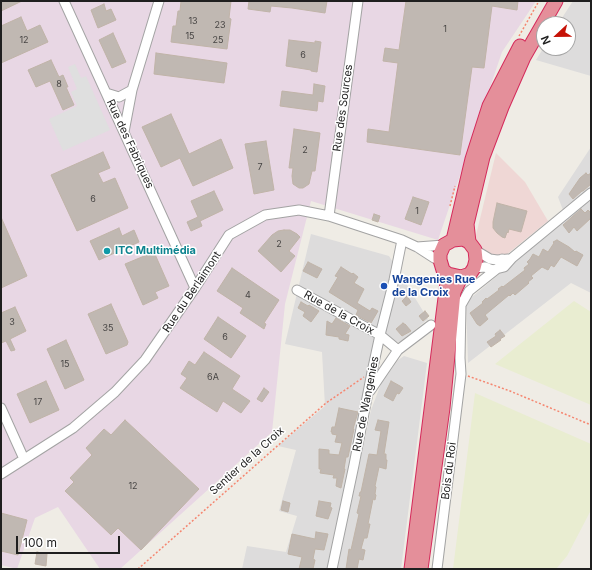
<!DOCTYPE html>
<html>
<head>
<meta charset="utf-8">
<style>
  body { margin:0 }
  #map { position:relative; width:592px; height:570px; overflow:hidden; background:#efece5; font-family:Inter,sans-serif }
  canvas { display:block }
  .frame { position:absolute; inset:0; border:2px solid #1f1f1f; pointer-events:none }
  .north { position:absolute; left:536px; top:16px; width:40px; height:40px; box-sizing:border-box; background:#fff; border:1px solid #a5a5a5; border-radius:50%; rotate:248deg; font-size:11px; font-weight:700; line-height:16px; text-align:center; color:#1f1f1f }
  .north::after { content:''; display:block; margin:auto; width:14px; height:18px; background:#c61207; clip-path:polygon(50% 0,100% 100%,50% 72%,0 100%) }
  .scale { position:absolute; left:16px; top:536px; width:104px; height:18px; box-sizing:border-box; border:2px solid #1f1f1f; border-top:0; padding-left:5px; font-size:12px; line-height:14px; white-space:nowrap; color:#1f1f1f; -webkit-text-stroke:3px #fff; paint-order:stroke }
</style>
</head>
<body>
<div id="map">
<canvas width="592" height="570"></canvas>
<div class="frame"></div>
<div class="north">N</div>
<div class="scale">100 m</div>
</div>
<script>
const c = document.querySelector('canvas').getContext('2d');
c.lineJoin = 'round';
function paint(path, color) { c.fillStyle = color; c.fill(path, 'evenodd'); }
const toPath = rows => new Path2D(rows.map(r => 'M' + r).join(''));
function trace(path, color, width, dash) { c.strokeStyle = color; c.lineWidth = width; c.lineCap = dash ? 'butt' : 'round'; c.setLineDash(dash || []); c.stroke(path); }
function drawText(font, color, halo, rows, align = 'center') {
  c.font = font + ' Inter,sans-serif'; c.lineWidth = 3; c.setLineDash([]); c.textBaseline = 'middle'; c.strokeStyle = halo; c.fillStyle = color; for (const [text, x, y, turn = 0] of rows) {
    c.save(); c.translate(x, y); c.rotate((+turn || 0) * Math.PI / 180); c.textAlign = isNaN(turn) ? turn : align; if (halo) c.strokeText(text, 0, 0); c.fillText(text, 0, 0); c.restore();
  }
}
const residential = toPath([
  [573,1,591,1,591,76,536,60,544,47,544,48,568,48,568,24,558,24],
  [591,147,591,293,571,283,468,363,466,302,566,218,558,197],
  [311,234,389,256,428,319,400,342,374,340,350,460,327,569,242,569,247,546,286,552,297,516,279,511,296,450,278,446,325,406,322,352,285,344],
  [404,356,427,363,401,569,337,569,371,410,381,384,398,360]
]);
const commercial = toPath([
  [496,153,525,182,548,221,506,255,487,255,475,240,477,231]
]);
const industrial = toPath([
  [1,1,536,1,502,52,438,240,311,201,285,304,272,432,120,569,100,569,58,507,35,518,17,569,1,565]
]);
const farmland = toPath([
  [574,301,591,312,591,405,495,364],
  [475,393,591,444,591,510,567,556,556,569,453,569]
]);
const parking = toPath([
  [75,64,81,78,86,76,110,130,63,151,49,119,77,106,71,92,77,89,68,67]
]);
const building = toPath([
  [1,1,22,1,1,11,1,1],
  [181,1,231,1,229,18,231,19,227,49,171,42,173,26,176,26,178,11,180,11,181,1],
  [249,1,327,1,325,13,292,8,271,6,270,12,248,9,249,1],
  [406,1,518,1,517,10,492,6,484,68,472,67,460,155,367,142,368,129,389,132,398,63,383,61,385,48,399,50,406,1],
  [104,4,106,11,111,9,116,20,98,28,91,10,104,4],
  [21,17,27,31,40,25,48,42,1,63,1,26,21,17],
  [113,33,126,62,112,68,99,40,113,33],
  [289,40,315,43,315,41,321,42,317,72,311,71,311,70,286,66,289,40],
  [156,53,227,63,224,83,154,74,156,53],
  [51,60,59,77,63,75,68,87,66,87,74,105,63,110,50,81,36,87,28,70,51,60],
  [314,84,325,86,323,102,318,101,317,111,280,106,282,91,313,95,314,84],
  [171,114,189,154,221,139,233,168,193,186,180,158,161,167,142,127,171,114],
  [294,129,320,133,315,171,312,171,309,184,303,188,299,188,293,184,292,176,293,168,289,168,294,129],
  [266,141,274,190,254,194,245,144,266,141],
  [103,152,110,168,98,173,103,183,115,178,128,208,77,231,51,175,103,152],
  [586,173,588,175,591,173,591,184,583,191,582,191,573,199,569,194,580,178,586,173],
  [214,191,223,210,200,221,202,226,191,231,187,222,198,217,191,201,214,191],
  [413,197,429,202,421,225,405,219,413,197],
  [497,203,527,211,521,232,509,229,508,233,507,232,505,238,502,237,497,233,493,228,493,222,497,203],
  [581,209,585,213,588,210,591,213,591,218,577,231,574,227,569,233,563,225,581,209],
  [374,214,380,216,378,222,372,220,374,214],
  [1,217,27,276,1,288,1,217],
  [119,228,122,236,134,230,139,242,99,260,90,241,119,228],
  [284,230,290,230,297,234,300,237,289,251,295,256,281,272,258,251,272,235,278,231,284,230],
  [557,240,569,247,575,252,576,251,583,255,577,266,561,257,554,267,551,265,548,270,542,267,531,276,533,278,528,282,529,283,515,295,513,293,510,296,509,295,485,315,488,319,480,326,477,324,470,313,483,303,482,302,486,298,487,299,499,290,498,289,502,286,503,287,525,270,524,268,529,264,527,262,530,259,533,254,539,257,543,249,548,252,554,243,553,242,557,240],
  [154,252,169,286,155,292,158,298,143,305,125,264,154,252],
  [308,262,322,269,317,278,303,271,308,262],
  [341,267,352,274,353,273,358,277,354,283,364,289,357,303,370,311,372,308,378,311,371,323,356,315,358,310,329,292,338,277,335,276,341,267],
  [232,268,279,300,264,323,266,324,264,329,240,313,243,308,217,291,232,268],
  [407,296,411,302,406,306,402,301,407,296],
  [301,302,308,306,309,305,319,311,311,322,303,316,305,312,298,308,301,302],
  [111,304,128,342,127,345,106,354,88,314,111,304],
  [15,307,26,331,10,339,15,350,11,351,6,341,1,343,1,313,15,307],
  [425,311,429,316,423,321,419,316,425,311],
  [218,317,246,336,231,358,204,339,218,317],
  [336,318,350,326,345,334,349,335,348,341,339,339,339,337,326,335,327,321,332,324,336,318],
  [403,323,404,324,405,324,411,331,402,336,396,329,403,323],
  [500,330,505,336,500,339,501,340,491,347,487,342,496,336,495,334,500,330],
  [66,340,84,380,65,389,47,349,66,340],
  [204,352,240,376,232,389,250,401,241,413,223,401,217,412,180,388,187,378,181,374,189,361,195,365,204,352],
  [46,381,59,410,30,423,17,394,46,381],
  [391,381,400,386,403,388,399,394,397,393,393,401,384,396,391,381],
  [264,388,269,392,262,402,257,399,264,388],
  [339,408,358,412,353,429,354,429,348,457,346,457,344,469,345,469,341,488,336,486,337,478,333,478,334,475,320,473,321,469,319,469,319,449,329,450,329,454,339,455,342,443,335,442,337,435,332,434,332,432,331,432,332,427,335,427,339,408],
  [125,420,199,489,141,550,118,528,111,535,65,491,74,482,70,478,92,455,86,448,104,429,111,435,125,420],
  [378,420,389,422,384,454,386,454,386,460,387,460,386,469,379,467,375,486,376,487,375,494,376,495,375,500,373,499,368,524,370,524,367,538,364,538,361,549,365,550,363,560,359,559,357,569,346,569,349,549,351,550,359,514,357,513,361,496,359,496,360,492,361,492,369,454,377,455,381,431,375,430,378,420],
  [283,501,290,503,288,512,281,510,283,501],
  [319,501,331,503,330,507,332,508,328,519,316,516,319,501],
  [1,513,27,520,18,555,1,551,1,513],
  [316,532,328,534,324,550,315,549,313,559,315,560,313,569,299,569,302,557,288,554,292,534,315,539,316,532],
  [37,552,47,554,46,566,35,564,37,552]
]);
const path = toPath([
  [519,36,539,1],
  [450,206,455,186],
  [468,376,510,391,591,425],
  [138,569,326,403,364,377]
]);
const minor = toPath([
  [64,1,195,288],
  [106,93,119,97,132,90],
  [124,132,132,90,159,1],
  [329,216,358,1],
  [417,247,444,245],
  [475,250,490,259,497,260,508,259],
  [474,268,485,267,492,270,504,267,512,258,591,193],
  [297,290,380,335,398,350],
  [370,391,385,369,398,350,431,325],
  [1,408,24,459],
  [1,474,73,428,115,392,145,360,195,288,229,235,265,215,299,210,329,216,402,240,417,247,434,258,440,260],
  [332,569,354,465,372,372,380,335,394,280,402,240],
  [437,569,461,374,460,358,461,305,469,291,498,268,502,265,502,259]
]);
const highway = toPath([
  [453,240,472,159,489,106,520,46],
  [469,242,463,239,453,240,444,245,440,254,440,260,443,270,448,274,461,277,470,274,474,268,476,260,475,250,469,242,467,224,483,157,502,107,524,57,556,1],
  [411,569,448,274],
  [421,569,443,408,454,292,461,277]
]);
const markers = [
  [107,251,4,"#0f9aa8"],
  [384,286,4,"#1a4fb4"]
];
const numberNames = [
  ["13",193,21],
  ["23",220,25],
  ["1",445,29],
  ["15",190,36],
  ["12",24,40],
  ["25",218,40],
  ["6",303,55],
  ["8",59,84],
  ["2",305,150],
  ["7",260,167],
  ["6",93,199],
  ["1",417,211],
  ["2",279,244],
  ["4",248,295],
  ["3",12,322],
  ["35",108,328],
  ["6",225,337],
  ["15",65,364],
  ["6A",213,377],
  ["17",38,402],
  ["12",133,486]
];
const streetNames = [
  ["Rue des Sources",343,108,-82],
  ["Rue des Fabriques",130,144,65],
  ["Rue du Berlaimont",192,292,-56],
  ["Rue de la Croix",339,313,29],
  ["Rue de Wangenies",366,404,-79],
  ["Sentier de la Croix",247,461,-42],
  ["Bois du Roi",449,471,-83]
];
const cultureNames = [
  ["ITC Multimédia",115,251]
];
const transitNames = [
  ["Wangenies Rue",392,280],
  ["de la Croix",392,293]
];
paint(residential, '#dddcdc');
paint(commercial, '#efd7d5');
paint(industrial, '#e8d7e4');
paint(farmland, '#e9edd1');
paint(parking, '#dfdfdf');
paint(building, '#c0b8b2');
trace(building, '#c0b4a8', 1);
trace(minor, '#a3a3a3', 11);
trace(highway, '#d52a5b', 15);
trace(path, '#f58670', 1.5, [2, 2]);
trace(minor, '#fff', 9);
trace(highway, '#e48f9a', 13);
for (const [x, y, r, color] of markers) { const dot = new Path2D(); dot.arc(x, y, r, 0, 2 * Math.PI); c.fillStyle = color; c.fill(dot); trace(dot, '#fff', 1.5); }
drawText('9px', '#474544', null, numberNames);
drawText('11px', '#1f1f1f', '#fff', streetNames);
drawText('bold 11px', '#0d838f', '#fff', cultureNames, 'left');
drawText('bold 11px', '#164399', '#fff', transitNames, 'left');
</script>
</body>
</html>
